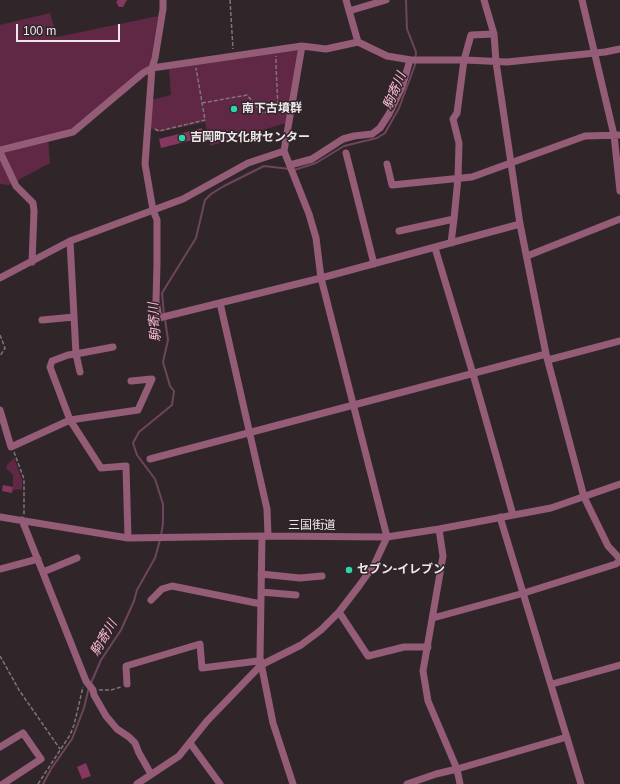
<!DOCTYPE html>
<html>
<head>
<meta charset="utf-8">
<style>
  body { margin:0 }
  #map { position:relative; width:620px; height:784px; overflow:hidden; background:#30262a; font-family:Helvetica,sans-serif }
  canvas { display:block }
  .scale { position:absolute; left:16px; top:24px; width:104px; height:18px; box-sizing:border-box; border:2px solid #eee7ea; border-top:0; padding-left:5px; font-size:12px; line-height:14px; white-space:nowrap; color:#eee7ea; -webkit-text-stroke:3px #30262a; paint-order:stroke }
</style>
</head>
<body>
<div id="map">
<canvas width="620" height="784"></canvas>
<div class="scale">100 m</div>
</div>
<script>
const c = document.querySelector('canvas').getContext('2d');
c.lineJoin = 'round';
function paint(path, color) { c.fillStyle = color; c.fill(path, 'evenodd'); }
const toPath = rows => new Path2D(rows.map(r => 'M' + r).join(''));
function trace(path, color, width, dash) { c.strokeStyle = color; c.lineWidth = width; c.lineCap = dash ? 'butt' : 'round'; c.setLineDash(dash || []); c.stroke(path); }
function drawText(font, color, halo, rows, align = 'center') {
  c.font = font + ' Helvetica,"Noto Sans JP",sans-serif'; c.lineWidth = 3; c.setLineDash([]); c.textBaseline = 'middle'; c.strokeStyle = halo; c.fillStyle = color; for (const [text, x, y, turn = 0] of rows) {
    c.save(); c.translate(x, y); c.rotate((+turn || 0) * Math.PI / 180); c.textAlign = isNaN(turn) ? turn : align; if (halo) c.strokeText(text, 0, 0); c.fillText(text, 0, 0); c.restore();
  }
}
const green = toPath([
  [50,13,57,37,158,16,150,65,71,130,48,137,50,163,9,185,0,184,0,25],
  [296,49,298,51,286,123,210,146,205,122,159,132,149,128,151,100,171,95,169,69],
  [14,458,22,480,22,489,13,490,13,475,6,468,7,465]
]);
const stream = toPath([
  [294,170,316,163,344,146,377,138,385,133,399,108,415,65,416,52,407,29,406,0],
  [164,315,162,293,196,238,205,200,211,194,224,186,264,166,290,169],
  [161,536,163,523,163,504,155,479,137,455,133,443,139,432,172,405,174,391,170,386,163,362,168,340,165,319],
  [91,683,101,660,121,630,134,601,137,590,155,558,160,540],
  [43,784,51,769,72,739,84,708,89,687]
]);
const building = toPath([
  [118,0,127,0,123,7,119,7,116,2],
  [202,128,204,137,161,148,159,139],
  [3,485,13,487,12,493,2,491],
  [86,763,91,776,82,779,77,767]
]);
const path = toPath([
  [230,0,233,49],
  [202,103,247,95,262,113,276,111,278,108,276,65,276,56],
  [155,129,159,131,205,120,196,68],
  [0,335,5,348,0,356],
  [14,452,24,479,24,515],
  [0,656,19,690,60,749],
  [99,690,111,690,121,687],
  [38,784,70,735,74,725,83,687]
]);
const minor = toPath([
  [163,0,163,9,155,58,152,68,145,164,153,210,157,220,157,264,156,301,159,318,321,278,520,224],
  [346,0,358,42],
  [484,0,494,34,496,62,520,224,546,354,584,497,608,546,620,559],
  [582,0,614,135,620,191],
  [349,11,386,0],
  [0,150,73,132,143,73,152,68,302,46,326,49,358,42,387,56,411,60,466,60,507,62,605,52,620,49],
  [0,152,16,186,33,203,34,211,32,262],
  [346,153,374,264],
  [387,164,392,185,472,177,585,136,620,135],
  [290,165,312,159,343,139,354,136,372,134,380,128,389,114,402,87,410,60],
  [399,231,454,219],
  [70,241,76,354,68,355,52,361,50,367,70,420,101,468,126,466,128,538],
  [451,243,454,219,458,178,459,143,453,119,457,113,464,60,471,35,494,34],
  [435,248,473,374,513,515],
  [527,256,620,219],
  [0,278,70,241,183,199,248,163,284,151],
  [220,303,267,509,268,536],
  [42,320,74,317],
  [548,360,620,341],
  [80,372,76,354,113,347],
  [0,410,11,447,70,420,138,410,152,379,131,381],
  [150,459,546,354],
  [0,517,128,538,262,536,387,537,439,529,551,508,620,484],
  [500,517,581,784],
  [22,520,86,681,93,690,94,695,106,716,117,729,129,737,135,743,139,753,151,774],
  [439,529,443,556,423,671,428,701,457,769,460,784],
  [262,536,260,658,273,723,293,784],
  [0,569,38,559],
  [43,572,77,558],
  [261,574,300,578,322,576],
  [261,592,296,595],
  [151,600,162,589,172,586,261,604],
  [339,612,368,656,404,647,428,647],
  [433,618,524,593,616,564,620,560],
  [127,684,126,666,200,644,202,668,258,661,261,665],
  [552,684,620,665],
  [190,743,220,784],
  [0,747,23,733,41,759,3,784],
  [137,784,179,756,207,721,261,665,301,645,321,630,339,612,359,586,374,565,387,537,321,278,316,238,309,214,284,151,302,46],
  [407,784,436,774,457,769,567,737]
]);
const markers = [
  [234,109,4,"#2cd5ab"],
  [182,138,4,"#2cd5ab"],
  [349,570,4,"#2cd5ab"]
];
const poiNames = [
  ["南下古墳群",242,109],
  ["吉岡町文化財センター",190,138],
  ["セブン-イレブン",357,570]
];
const streetNames = [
  ["三国街道",312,526]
];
const waterNames = [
  ["駒寄川",395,91,-67],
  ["駒寄川",155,322,-94],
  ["駒寄川",104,638,-60]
];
paint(green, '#602844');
trace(stream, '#6e455c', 2);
paint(building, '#86375f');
trace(path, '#7f767a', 1.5, [4, 2]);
trace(minor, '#945c76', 7);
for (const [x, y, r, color] of markers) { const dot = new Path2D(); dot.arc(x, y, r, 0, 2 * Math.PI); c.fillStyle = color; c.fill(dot); trace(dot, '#30262a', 1.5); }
drawText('bold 12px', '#eee7ea', '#30262a', poiNames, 'left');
drawText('12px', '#eee7ea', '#30262a', streetNames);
drawText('italic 13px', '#ffb9d7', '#30262a', waterNames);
</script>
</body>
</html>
